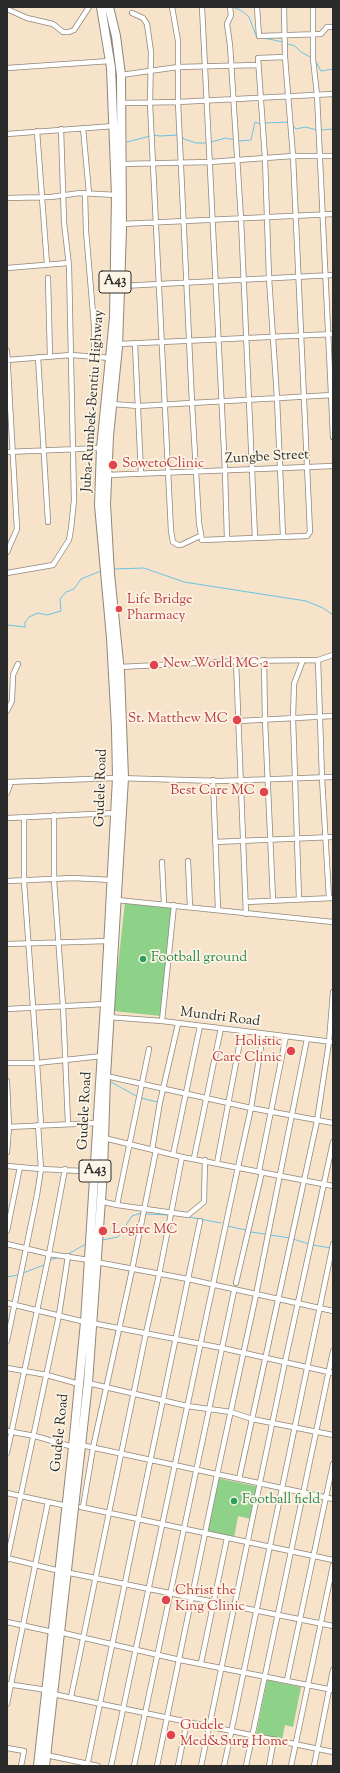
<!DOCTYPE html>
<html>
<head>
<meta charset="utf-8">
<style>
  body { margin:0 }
  #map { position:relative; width:340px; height:1773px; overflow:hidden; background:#f6e3c9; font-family:"Sorts Mill Goudy",serif }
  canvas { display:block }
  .frame { position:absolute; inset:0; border:8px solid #2b2b2b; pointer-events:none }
</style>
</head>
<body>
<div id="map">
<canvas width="340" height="1773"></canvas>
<div class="frame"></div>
</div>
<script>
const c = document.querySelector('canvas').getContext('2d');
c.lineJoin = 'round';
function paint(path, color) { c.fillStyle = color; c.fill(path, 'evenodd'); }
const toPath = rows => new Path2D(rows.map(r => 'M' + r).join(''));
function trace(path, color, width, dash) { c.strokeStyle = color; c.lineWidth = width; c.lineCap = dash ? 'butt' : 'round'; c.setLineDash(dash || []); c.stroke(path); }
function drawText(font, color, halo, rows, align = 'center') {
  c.font = font + ' "Sorts Mill Goudy",serif'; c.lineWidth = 3.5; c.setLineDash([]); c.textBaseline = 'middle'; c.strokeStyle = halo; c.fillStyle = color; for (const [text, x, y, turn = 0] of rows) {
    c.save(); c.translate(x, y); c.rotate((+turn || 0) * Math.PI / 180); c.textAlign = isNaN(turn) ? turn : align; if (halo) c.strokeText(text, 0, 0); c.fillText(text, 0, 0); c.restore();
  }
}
const green = toPath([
  [125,902,173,907,161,1016,113,1011],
  [217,1478,259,1487,251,1519,238,1516,234,1538,206,1533],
  [267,1680,301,1687,293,1727,285,1725,282,1740,256,1735]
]);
const stream = toPath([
  [233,7,242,11,249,17,257,38,259,38],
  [264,38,283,42],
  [288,44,295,46,301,52,312,58],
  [316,62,321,71,333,69],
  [265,123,288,122],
  [293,126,296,129,305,127,317,130],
  [320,130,333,129],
  [153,135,160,136,179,135],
  [181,136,184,139,196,143,206,143],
  [238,141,251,140,255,122,260,124],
  [127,142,150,136],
  [211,142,226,138,235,140],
  [114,569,144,568,184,582,306,601,323,608,333,615],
  [7,625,25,627,25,622,29,617,38,613,47,615,61,611,60,599,66,592,74,589,81,579,101,571],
  [111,1082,138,1097],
  [141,1098,157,1102],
  [146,1214,168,1215],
  [189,1217,221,1223],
  [227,1226,246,1230],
  [251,1232,265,1234],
  [270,1235,290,1238],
  [293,1239,309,1244],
  [102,1240,118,1237,132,1216,141,1213],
  [312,1245,331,1248],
  [68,1254,86,1244],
  [49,1260,57,1258],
  [23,1273,44,1265],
  [7,1277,18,1275]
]);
const street = toPath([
  [172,7,178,41,178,102,192,403,199,523,202,540,307,536,310,532,293,156,285,57,284,7],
  [202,7,225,471,227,539],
  [230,7,231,15,227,24,230,45,241,219,255,538],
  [257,7,259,36,321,34,327,27,333,27],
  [313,7,313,59,317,95,333,437],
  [7,9,27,18,53,24,63,32,69,32,74,30,89,7],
  [132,13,143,18,147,24,151,52,150,104,171,531,173,542,178,545,181,545,200,536],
  [7,68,110,61],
  [121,75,178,67,258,65],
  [122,103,178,102,333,94],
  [83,128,89,193],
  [37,131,47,264],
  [7,134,114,126],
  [122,164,210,162,293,156,333,156],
  [85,193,86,231,94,325,94,356],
  [7,198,51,197,80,193,116,195],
  [122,224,333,214],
  [7,268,68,263],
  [48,278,50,356],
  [121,286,333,275],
  [119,344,333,334],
  [135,344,141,474],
  [7,351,17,529,7,552],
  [38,357,48,522],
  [7,360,71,355,111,358],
  [112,404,139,406,332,395],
  [7,452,101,448],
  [107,475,333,466],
  [283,536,277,398,269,278,265,158,258,58,285,57],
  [7,573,53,565,69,540,71,529,74,500,69,266,64,222,61,129],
  [264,660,265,720,273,900],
  [318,660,322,778,329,898],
  [236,661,246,914],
  [120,667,236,661,318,660,333,655],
  [7,711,12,701,13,675,18,664],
  [239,721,333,716],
  [213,780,218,909],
  [7,782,117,778,219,781,333,777],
  [7,793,11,782],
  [54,815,54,880,63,1006,68,1124],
  [7,818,115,813],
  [215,842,333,837],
  [188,861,190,907],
  [162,862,164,904],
  [7,881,73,878,112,880],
  [299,899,293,718,294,684,303,660],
  [117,900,333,922],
  [246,902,333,898],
  [7,944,108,941],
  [7,1009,105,1004],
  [108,1017,162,1021,333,1042],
  [162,1021,174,905],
  [7,1063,37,1063,24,881,24,817],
  [106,1076,251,1108,333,1123],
  [7,1081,9,1127,7,1152],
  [41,1124,37,1063,102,1056],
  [7,1127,98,1123],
  [104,1138,182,1157,333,1186],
  [152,1150,160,1102,178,1024],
  [173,1155,200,1026],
  [194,1158,221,1028],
  [217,1163,242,1031],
  [7,1166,41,1169,103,1172],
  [259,1171,286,1036],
  [100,1201,117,1205,188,1215,204,1202,205,1160],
  [117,1205,149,1049],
  [7,1231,20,1167],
  [7,1244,49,1254,89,1260],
  [96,1262,188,1279,333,1311],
  [236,1283,262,1172],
  [7,1303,85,1322],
  [92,1323,222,1348,333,1373],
  [7,1341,37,1195,41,1169,38,1125],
  [7,1368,47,1375,79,1384],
  [88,1383,187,1406,231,1412,252,1419,333,1435],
  [7,1431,35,1436,73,1447],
  [81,1445,333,1499],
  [7,1453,49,1254,65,1169],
  [239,1479,317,1121,329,1042,333,992],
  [7,1493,67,1506],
  [81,1507,333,1560],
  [83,1507,93,1448,132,1270,156,1150],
  [7,1558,60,1571,333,1626],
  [7,1560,59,1315,68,1256],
  [7,1622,53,1632],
  [59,1632,180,1660,333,1690],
  [201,1663,227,1538],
  [287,1680,333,1464],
  [7,1684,47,1690],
  [53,1694,333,1752],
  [71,1697,146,1333,159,1275,182,1157],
  [7,1704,48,1502],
  [7,1748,24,1751,21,1766],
  [46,1755,98,1766],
  [87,1766,200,1221],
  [111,1766,238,1167,251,1108,263,1034],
  [134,1766,234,1291],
  [157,1766,217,1475,256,1295,307,1039],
  [178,1766,187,1721],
  [201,1766,285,1362,333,1142],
  [224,1766,333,1244],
  [246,1766,333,1351],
  [269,1766,274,1739],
  [291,1766,333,1565],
  [314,1766,333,1670]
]);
const highway = toPath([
  [38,1766,73,1447,85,1322,105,1004,117,778,116,728,111,638,99,505,101,448,114,318,116,195,111,68,101,7],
  [45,1766,88,1383,103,1172,106,1076,124,778,120,672,110,574,106,504,109,436,118,347,122,229,121,75,116,36,109,7]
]);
const markers = [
  [113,465,5,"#e0444e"],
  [119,609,4,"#e0444e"],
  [154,665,5,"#e0444e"],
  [237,720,5,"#e0444e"],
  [264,792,5,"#e0444e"],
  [143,959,4,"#2e9e5b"],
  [291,1051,5,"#e0444e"],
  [103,1231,5,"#e0444e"],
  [234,1501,4,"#2e9e5b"],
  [166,1600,5,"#e0444e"],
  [171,1735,5,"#e0444e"]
];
const shields = [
  [115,282,32],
  [95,1171,32]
];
const shieldNames = [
  ["A43",115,282],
  ["A43",95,1171]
];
const streetNames = [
  ["Juba-Rumbek-Bentiu Highway",94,401,-86],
  ["Zungbe Street",267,458,-3],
  ["Gudele Road",102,788,-88],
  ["Mundri Road",220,1018,7],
  ["Gudele Road",86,1111,-87],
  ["Gudele Road",61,1433,-84]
];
const healthNames = [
  ["SowetoClinic",122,465],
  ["Life Bridge",127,601],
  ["Pharmacy",127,617],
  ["New World MC 2",163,665],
  ["St. Matthew MC",228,720,"right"],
  ["Best Care MC",255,792,"right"],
  ["Holistic",282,1043,"right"],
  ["Care Clinic",282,1059,"right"],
  ["Logire MC",112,1231],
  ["Christ the",175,1592],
  ["King Clinic",175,1608],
  ["Gudele",180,1727],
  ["Med&Surg Home",180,1743]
];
const leisureNames = [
  ["Football ground",151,959],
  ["Football field",242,1501]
];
paint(green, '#8ed189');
trace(stream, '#6ac3e8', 1);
trace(street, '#90877a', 6);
trace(highway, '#90877a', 10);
trace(street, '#fff', 4.5);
trace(highway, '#fff', 8);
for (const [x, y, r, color] of markers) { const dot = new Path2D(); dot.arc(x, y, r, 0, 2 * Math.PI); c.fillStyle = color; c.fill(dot); trace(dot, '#fcf5e5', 1.5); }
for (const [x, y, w] of shields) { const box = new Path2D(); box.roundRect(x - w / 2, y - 11, w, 22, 3); c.fillStyle = '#fcf5e5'; c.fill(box); trace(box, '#2b2b2b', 1); }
drawText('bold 13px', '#2b2b2b', null, shieldNames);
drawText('14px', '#2b2b2b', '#fcf5e5', streetNames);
drawText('14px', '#be3a42', '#fcf5e5', healthNames, 'left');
drawText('14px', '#27864d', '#fcf5e5', leisureNames, 'left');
</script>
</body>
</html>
